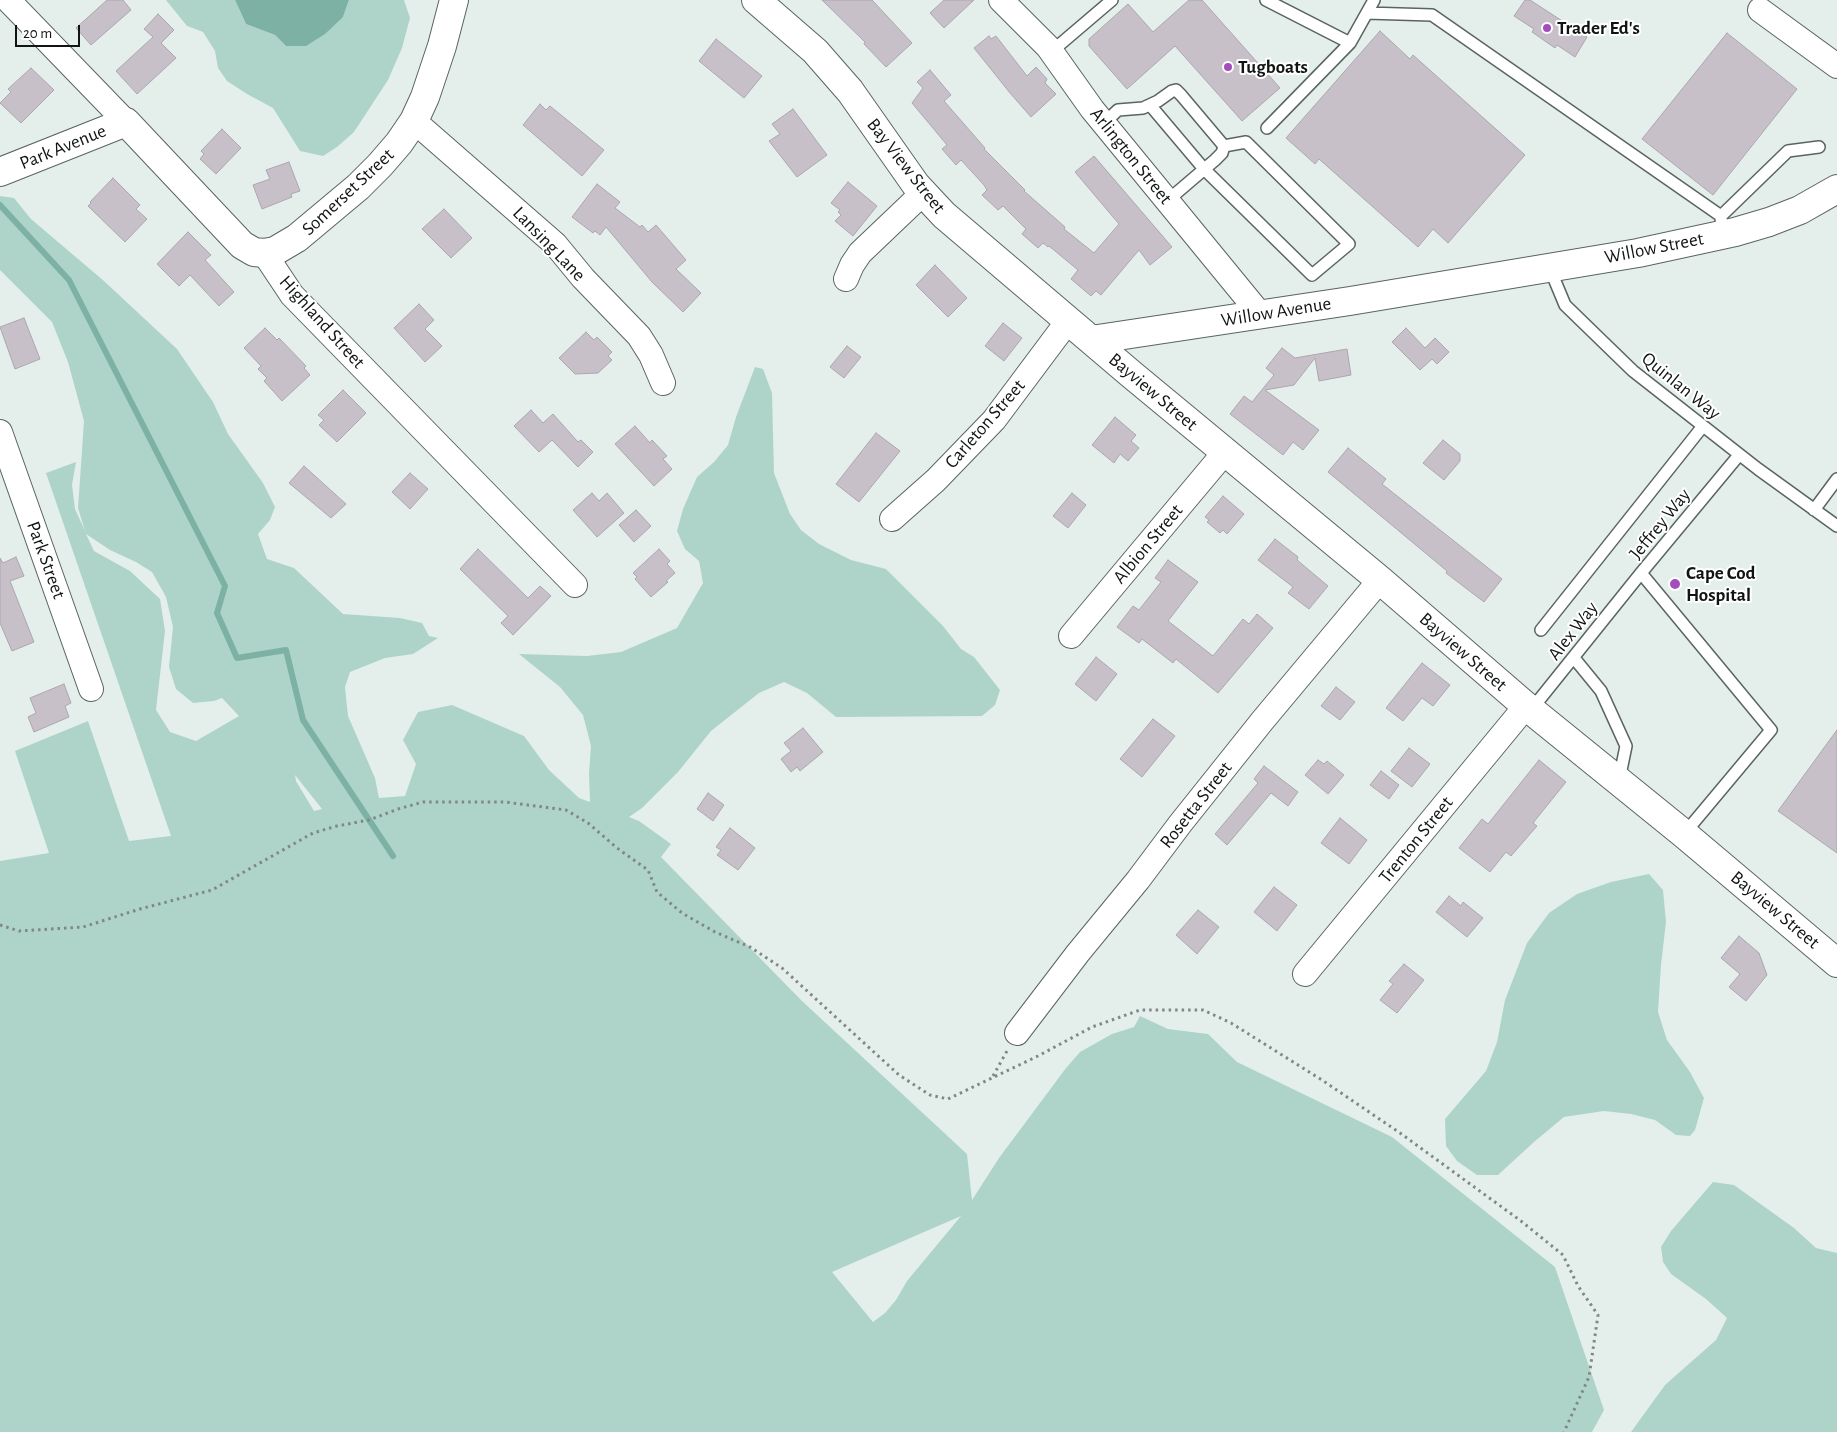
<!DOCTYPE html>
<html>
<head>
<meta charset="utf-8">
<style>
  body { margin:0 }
  #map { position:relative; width:1837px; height:1432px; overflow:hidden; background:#e4efec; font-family:"Alegreya Sans",sans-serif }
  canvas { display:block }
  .scale { position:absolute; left:15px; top:25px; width:65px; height:22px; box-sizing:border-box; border:2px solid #101413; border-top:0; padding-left:6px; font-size:15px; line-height:18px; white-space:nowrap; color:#101413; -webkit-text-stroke:4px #fff; paint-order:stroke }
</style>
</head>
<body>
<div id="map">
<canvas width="1837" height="1432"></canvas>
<div class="scale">20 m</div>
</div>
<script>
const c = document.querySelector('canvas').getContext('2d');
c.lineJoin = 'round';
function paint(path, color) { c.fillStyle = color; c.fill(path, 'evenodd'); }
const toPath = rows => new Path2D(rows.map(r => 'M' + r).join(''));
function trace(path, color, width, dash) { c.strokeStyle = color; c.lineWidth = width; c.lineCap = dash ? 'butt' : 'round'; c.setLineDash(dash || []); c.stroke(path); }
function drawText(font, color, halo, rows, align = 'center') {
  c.font = font + ' "Alegreya Sans",sans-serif'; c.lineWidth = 4; c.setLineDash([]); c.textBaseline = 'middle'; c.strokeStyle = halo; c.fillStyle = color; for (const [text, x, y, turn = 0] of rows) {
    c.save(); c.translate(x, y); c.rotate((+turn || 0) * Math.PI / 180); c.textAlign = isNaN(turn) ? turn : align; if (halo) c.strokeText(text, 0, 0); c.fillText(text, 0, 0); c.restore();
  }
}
const green = toPath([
  [166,0,235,0,246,24,275,35,286,46,343,17,349,0,404,0,410,18,402,48,388,80,354,132,337,147,323,156,300,151,273,108,247,94,227,81,218,68,215,51,203,32,187,26],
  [0,196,14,198,31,219,104,281,177,349,213,402,228,434,263,483,275,507,270,520,258,534,267,559,294,568,343,614,400,618,422,623,429,636,438,638,413,654,385,658,350,672,345,687,348,716,375,778,379,798,405,796,416,764,403,740,418,712,452,705,524,736,549,770,579,798,590,802,589,773,591,746,583,715,560,687,519,654,587,656,621,652,677,628,703,583,699,561,685,549,677,531,683,509,697,477,714,462,728,445,736,417,755,367,763,369,772,393,774,473,790,514,801,530,819,544,851,560,886,569,943,626,961,649,974,657,1000,690,995,705,982,716,836,717,807,693,784,682,759,693,711,731,678,772,642,808,629,817,639,821,671,844,661,857,802,1001,967,1154,972,1200,999,1158,1066,1068,1080,1052,1112,1034,1134,1027,1140,1016,1168,1029,1208,1034,1237,1062,1392,1137,1555,1267,1604,1410,1592,1432,0,1432,0,861,49,853,15,751,88,721,129,841,171,836,46,473,76,462,72,485,75,509,85,531,78,508,84,421,68,362,52,322,0,270],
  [86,534,110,550,136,562,152,572,166,597,173,627,169,667,176,689,193,703,214,701,222,698,239,716,196,741,170,732,156,710,165,631,160,599,130,571,94,551],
  [295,775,322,809,314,811,296,781],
  [961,1216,907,1281,896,1300,885,1313,873,1322,832,1272],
  [1649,874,1663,890,1666,922,1661,965,1658,1012,1667,1040,1690,1072,1704,1098,1695,1130,1690,1136,1676,1135,1655,1120,1631,1114,1604,1111,1564,1117,1534,1142,1498,1175,1477,1175,1457,1161,1446,1146,1445,1119,1486,1071,1497,1042,1505,1000,1527,943,1549,913,1577,894,1611,882],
  [1713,1182,1734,1185,1794,1228,1816,1248,1837,1253,1837,1432,1631,1432,1665,1385,1716,1340,1727,1318,1706,1299,1671,1274,1663,1262,1661,1247,1671,1231]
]);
const water = toPath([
  [235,0,349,0,343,17,325,34,306,46,286,46,275,35,246,24]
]);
const stream = toPath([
  [0,205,69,280,225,586,217,613,237,658,286,650,303,720,393,856]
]);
const building = toPath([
  [107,0,123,0,131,10,91,45,76,28,107,0],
  [822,0,872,0,912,43,886,67,864,44,865,42,822,0],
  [944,0,974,0,944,28,930,13,944,0],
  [1189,0,1202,0,1280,88,1242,121,1175,46,1127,89,1089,46,1089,39,1128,4,1153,32,1189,0],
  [1525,0,1530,0,1587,37,1575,57,1557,45,1555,48,1532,32,1534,29,1514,16,1525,0],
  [158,14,174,30,161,43,176,58,137,94,116,71,153,37,144,29,158,14],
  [1380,31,1410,59,1413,55,1525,155,1448,243,1433,229,1418,247,1319,159,1315,164,1286,138,1380,31],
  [1727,33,1797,89,1713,195,1642,139,1727,33],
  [989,36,991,39,996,36,1027,76,1036,67,1047,79,1045,83,1056,94,1031,117,1010,93,974,48,989,36],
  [716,39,762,76,744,98,699,61,716,39],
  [31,68,54,90,21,123,0,103,11,92,8,89,31,68],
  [930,70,951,95,944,101,985,148,984,149,1025,190,1024,191,1065,227,1064,229,1094,253,1119,224,1075,172,1094,156,1172,247,1150,265,1139,250,1101,295,1096,291,1091,296,1071,279,1078,270,1049,246,1048,247,1043,243,1038,248,1022,234,1026,229,1003,206,998,210,982,195,987,190,984,185,961,160,956,165,942,149,947,145,912,103,923,88,917,82,930,70],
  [540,104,546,110,550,106,604,150,582,176,523,125,540,104],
  [793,109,827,155,797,177,769,141,780,134,772,124,793,109],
  [222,129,241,148,216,174,200,159,204,154,201,151,222,129],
  [289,162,300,191,291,194,292,197,262,209,253,185,270,179,266,170,289,162],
  [113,178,140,205,136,209,147,219,125,242,88,206,91,203,90,202,113,178],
  [848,182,877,206,853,236,835,221,841,215,838,212,840,210,831,203,848,182],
  [597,184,620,202,615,208,640,227,642,225,648,232,656,225,686,260,676,269,701,293,683,312,652,282,606,227,600,235,595,231,593,233,572,217,597,184],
  [444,209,472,238,451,258,422,229,444,209],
  [188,232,211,255,205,260,234,292,219,306,190,275,179,286,157,264,188,232],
  [935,265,967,298,948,317,916,285,935,265],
  [419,304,434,320,425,329,442,346,425,362,394,328,419,304],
  [24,318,40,359,15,369,0,327,24,318],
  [1003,323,1022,338,1004,361,985,346,1003,323],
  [265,328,277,340,279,338,306,366,304,368,310,375,282,401,264,381,267,378,258,369,261,366,244,348,265,328],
  [1406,328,1425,348,1435,338,1449,352,1437,364,1432,359,1420,370,1392,342,1406,328],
  [586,332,594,340,597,337,612,352,608,356,612,360,598,373,575,374,559,358,586,332],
  [847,346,861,357,844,378,830,367,847,346],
  [1282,348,1295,358,1347,349,1351,375,1319,381,1315,358,1294,385,1265,390,1319,430,1303,450,1293,442,1283,455,1230,414,1244,396,1252,402,1274,375,1266,368,1282,348],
  [343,390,366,413,337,442,319,425,324,420,318,415,343,390],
  [531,410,543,423,553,414,578,442,581,440,593,452,578,467,552,440,539,452,514,426,531,410],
  [1115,417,1136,435,1131,441,1139,448,1128,461,1120,454,1114,463,1092,445,1115,417],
  [635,426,650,443,652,440,667,456,663,459,672,469,654,486,615,444,635,426],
  [876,433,900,451,859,502,836,484,876,433],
  [1443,440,1460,454,1460,461,1444,480,1423,463,1443,440],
  [1348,448,1386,479,1382,484,1502,579,1484,602,1446,573,1447,571,1328,472,1348,448],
  [304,466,346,504,331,518,289,483,304,466],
  [410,473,428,489,410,509,392,492,410,473],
  [592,493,599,501,607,493,624,513,597,537,573,510,592,493],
  [1072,493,1086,505,1068,528,1053,516,1072,493],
  [1223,496,1244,514,1227,534,1223,530,1220,533,1207,522,1209,520,1205,517,1223,496],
  [636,510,651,526,634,542,619,525,636,510],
  [1275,539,1298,557,1297,560,1328,586,1309,609,1288,593,1293,587,1258,560,1275,539],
  [478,549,528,598,540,586,551,596,513,635,501,623,508,616,460,569,478,549],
  [659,549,670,561,667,564,675,573,666,581,668,582,651,597,635,579,637,577,633,573,659,549],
  [16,557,24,576,10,581,34,642,12,651,0,623,0,558,3,563,16,557],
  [1168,560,1198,582,1168,621,1213,656,1243,619,1249,624,1257,614,1273,628,1218,693,1176,659,1173,663,1142,639,1139,643,1117,627,1133,606,1139,610,1161,582,1155,578,1168,560],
  [1096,657,1117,674,1096,701,1075,684,1096,657],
  [1422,663,1450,685,1433,706,1422,698,1403,721,1386,708,1422,663],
  [64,684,71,703,65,706,69,717,34,732,28,717,36,713,30,698,64,684],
  [1336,687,1355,702,1340,720,1321,706,1336,687],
  [1153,719,1175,736,1142,777,1120,759,1153,719],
  [803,728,823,752,800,771,797,767,791,772,781,759,791,751,784,743,803,728],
  [1837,730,1837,853,1778,811,1837,730],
  [1409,748,1430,764,1412,787,1391,771,1409,748],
  [1318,760,1324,764,1327,761,1344,775,1328,794,1305,775,1318,760],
  [1539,760,1566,782,1533,823,1537,826,1511,856,1506,852,1490,872,1459,848,1482,819,1488,824,1539,760],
  [1264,766,1298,792,1288,806,1271,793,1227,845,1215,834,1258,783,1254,779,1264,766],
  [1381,771,1399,785,1389,799,1370,785,1381,771],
  [708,793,724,805,713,821,697,809,708,793],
  [1340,818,1367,840,1349,864,1321,843,1340,818],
  [730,828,755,848,738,870,717,855,721,850,716,847,730,828],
  [1274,887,1297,905,1277,931,1254,912,1274,887],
  [1449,896,1461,906,1463,902,1483,918,1467,937,1436,912,1449,896],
  [1198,910,1219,927,1197,954,1176,935,1198,910],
  [1739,936,1759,953,1767,975,1746,1001,1729,987,1740,974,1721,958,1739,936],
  [1404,964,1424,980,1397,1013,1380,1000,1393,984,1389,981,1404,964]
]);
const path = toPath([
  [0,925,19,931,83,927,140,909,212,890,313,833,337,826,369,820,398,809,423,802,505,802,566,810,588,823,617,848,648,870,657,892,682,913,715,932,750,947,782,968,899,1075,930,1095,948,1099,1038,1056,1092,1027,1140,1010,1203,1010,1231,1023,1322,1080,1400,1133,1521,1221,1563,1255,1578,1286,1598,1315,1589,1377,1564,1432],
  [993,1076,1007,1051]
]);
const service = toPath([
  [1266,0,1350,43,1374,0],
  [1367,13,1432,15,1721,216,1722,235],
  [1051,52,1112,0],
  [1150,105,1204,169,1312,275,1349,244,1246,142,1224,146],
  [1104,123,1118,110,1143,108,1158,101,1172,91,1176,90,1181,95,1224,146,1222,153,1215,160,1167,201],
  [1267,128,1350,43],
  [1721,216,1788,151,1819,147],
  [1550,269,1565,305,1633,371,1758,469,1837,526],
  [1814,510,1837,479],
  [1641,573,1771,730,1684,834],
  [1541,630,1703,426],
  [1574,658,1601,691,1626,746,1619,780],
  [1531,710,1641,573,1739,455]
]);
const minor = toPath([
  [8,0,126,122],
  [1001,0,1048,47,1092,109,1260,314],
  [1760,10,1837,66],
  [414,121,555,244,583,278,639,336,651,355,663,383],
  [264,253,292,295,575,585],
  [846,279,852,265,860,253,923,193],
  [0,432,91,689],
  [892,519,936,480,994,420,1068,321],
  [1071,636,1225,452],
  [1305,974,1526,706],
  [1017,1033,1078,953,1138,880,1180,824,1263,720,1380,580]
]);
const tertiary = toPath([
  [756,0,815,51,850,91,916,185,944,215,1131,374,1380,580,1526,706,1684,834,1837,963],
  [0,172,126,122,242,245,254,252,264,253,275,251,297,238,358,187,380,165,399,143,414,121,425,97,442,46,454,0],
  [1091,340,1350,301,1638,253,1735,232,1769,222,1800,210,1837,189]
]);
const markers = [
  [1547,28,5,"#a34ebc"],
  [1228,67,5,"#a34ebc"],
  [1675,584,6,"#a34ebc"]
];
const poiNames = [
  ["Trader Ed's",1557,28],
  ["Tugboats",1238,67],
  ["Cape Cod",1686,573],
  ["Hospital",1686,595]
];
const streetNames = [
  ["Park Avenue",63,147,-22],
  ["Arlington Street",1131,156,51],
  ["Bay View Street",906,166,52],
  ["Somerset Street",348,192,-43],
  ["Lansing Lane",549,244,46],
  ["Willow Street",1654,248,-11],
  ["Willow Avenue",1276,312,-9],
  ["Highland Street",322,322,48],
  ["Quinlan Way",1681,386,39],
  ["Bayview Street",1153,392,40],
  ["Carleton Street",985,424,-49],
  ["Jeffrey Way",1660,524,-51],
  ["Albion Street",1148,544,-50],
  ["Park Street",46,560,70],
  ["Alex Way",1573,631,-52],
  ["Bayview Street",1463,652,41],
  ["Rosetta Street",1196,805,-52],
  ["Trenton Street",1416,840,-51],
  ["Bayview Street",1775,910,40]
];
paint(green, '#aed4ca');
paint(water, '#7cb1a4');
trace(stream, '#7cb1a4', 6);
paint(building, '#c7c0c9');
trace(building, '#aca6ae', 1);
trace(service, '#5a6461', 14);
trace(minor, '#5a6461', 26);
trace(tertiary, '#5a6461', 30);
trace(path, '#808886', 3, [2.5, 4]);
trace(service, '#fff', 11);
trace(minor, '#fff', 24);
trace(tertiary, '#fff', 28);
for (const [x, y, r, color] of markers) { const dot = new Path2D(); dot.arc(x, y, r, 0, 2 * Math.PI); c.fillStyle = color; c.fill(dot); trace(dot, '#fff', 2); }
drawText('bold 19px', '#101413', '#fff', poiNames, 'left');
drawText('19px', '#101413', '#fff', streetNames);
</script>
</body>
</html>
